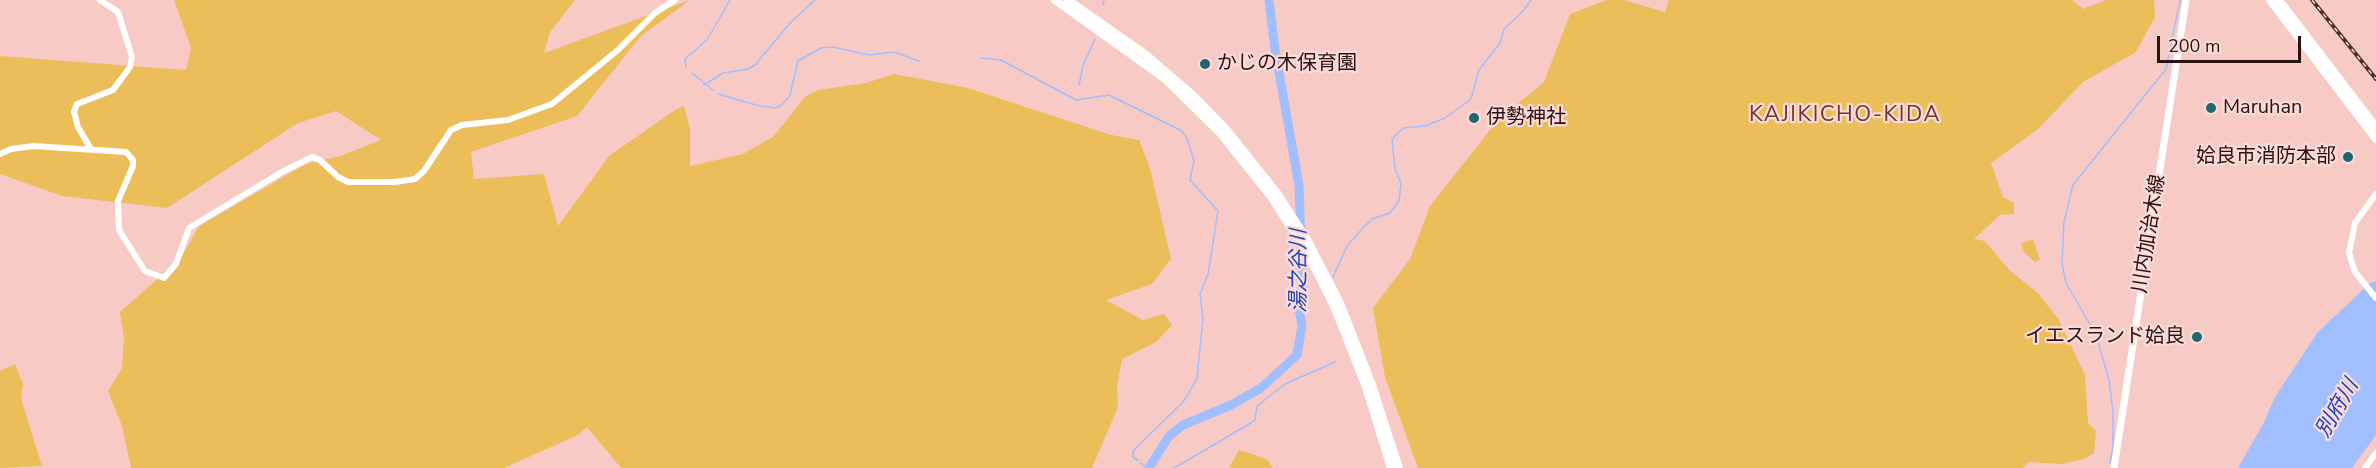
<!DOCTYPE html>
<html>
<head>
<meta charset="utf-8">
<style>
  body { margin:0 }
  #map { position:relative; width:2376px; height:468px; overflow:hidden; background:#f8cac5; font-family:"Nunito Sans",sans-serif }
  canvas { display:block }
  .scale { position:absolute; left:2157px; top:36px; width:144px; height:27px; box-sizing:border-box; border:3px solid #2b110f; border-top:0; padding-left:8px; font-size:18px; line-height:21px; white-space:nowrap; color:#2b110f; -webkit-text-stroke:4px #fbdbd8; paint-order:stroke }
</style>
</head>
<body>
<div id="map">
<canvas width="2376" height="468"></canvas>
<div class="scale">200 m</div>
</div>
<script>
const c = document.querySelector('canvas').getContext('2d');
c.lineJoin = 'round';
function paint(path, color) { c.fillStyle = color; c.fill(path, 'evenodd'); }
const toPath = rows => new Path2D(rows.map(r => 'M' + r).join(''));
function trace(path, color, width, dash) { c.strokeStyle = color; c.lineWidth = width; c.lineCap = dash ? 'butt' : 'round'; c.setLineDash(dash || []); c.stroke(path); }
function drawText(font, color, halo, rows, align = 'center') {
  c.font = font + ' "Nunito Sans","Noto Sans JP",sans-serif'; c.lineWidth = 4.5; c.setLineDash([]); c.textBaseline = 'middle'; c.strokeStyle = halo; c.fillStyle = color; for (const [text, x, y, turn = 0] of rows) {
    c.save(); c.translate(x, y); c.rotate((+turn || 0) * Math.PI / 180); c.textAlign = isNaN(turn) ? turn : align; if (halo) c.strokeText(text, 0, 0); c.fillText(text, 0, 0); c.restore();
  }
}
const green = toPath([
  [174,0,575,0,550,32,544,53,690,0,641,36,577,116,471,152,474,179,544,174,558,226,609,156,675,110,684,106,690,128,690,166,743,154,773,137,806,96,818,90,866,83,894,74,968,88,1111,135,1139,140,1150,168,1171,259,1152,284,1106,300,1143,320,1164,314,1172,325,1156,342,1122,359,1117,386,1118,407,1092,468,621,468,587,427,578,435,504,468,131,468,122,426,108,391,122,368,124,339,120,312,180,259,199,226,306,164,340,156,381,140,336,111,298,123,167,208,62,196,0,174,0,56,186,70,191,48],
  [1607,0,1624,0,1665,12,1669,0,2072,0,2083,9,2106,0,2154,0,2155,17,2136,52,2083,82,2037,130,1991,163,2003,197,2014,203,2014,214,2000,215,1974,239,1985,241,2009,270,2038,293,2059,320,2085,375,2088,423,2096,431,2094,453,2084,459,2061,464,2029,462,2023,468,1418,468,1385,377,1373,308,1410,259,1430,206,1497,121,1544,82,1570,14],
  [2033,239,2040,260,2035,262,2024,252,2021,243],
  [15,364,23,384,21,399,42,466,0,468,0,371],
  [1239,450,1267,459,1273,468,1229,468]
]);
const water = toPath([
  [2376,281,2376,435,2352,468,2238,468,2264,422,2275,397,2318,332,2370,283]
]);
const stream = toPath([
  [1103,5,1104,0],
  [980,58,1001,60,1076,100,1109,95,1182,131,1187,138,1194,161,1190,180,1218,211,1208,274,1200,294,1203,318,1197,379,1183,402,1133,451,1133,457,1138,460],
  [686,67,685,59,707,40,730,0],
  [692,73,713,90],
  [704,85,723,73,748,69,755,65,790,23,815,0],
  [1079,85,1083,65,1095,39],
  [718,94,756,105,775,108,782,105,790,95,798,61,821,48,833,47,869,55,894,52,919,61],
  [1333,277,1347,246,1362,229,1372,219,1390,213,1399,201,1401,183,1395,169,1392,139,1403,128,1425,126,1445,118,1471,99,1479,70,1500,43,1504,29,1523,11,1531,0],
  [1141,463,1146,468],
  [2110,463,2113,447,2113,412,2109,380,2096,335,2066,283,2062,263,2064,222,2073,185,2166,69,2180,0],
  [1174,468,1251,423,1255,420,1257,406,1285,384,1335,362]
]);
const river = toPath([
  [1149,468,1169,436,1183,425,1231,405,1261,388,1297,355,1302,326,1299,308,1303,292,1299,185,1275,50,1269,0]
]);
const secondary = toPath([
  [91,149,78,127,74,112,77,104,113,90,130,67,132,57,118,12,100,0],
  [0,154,11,149,33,146,126,152,133,160,133,166,118,201,119,230,145,271,164,278,176,264,189,228,282,172,312,157,320,160,338,177,348,182,395,182,415,179,424,171,451,130,462,125,508,120,552,104,618,50,655,13,675,0],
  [2376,194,2355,223,2349,253,2355,272,2376,298],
  [2365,468,2376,453]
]);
const primary = toPath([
  [2114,468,2186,0]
]);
const highway = toPath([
  [1055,0,1164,78,1221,134,1272,198,1307,253,1334,306,1366,387,1391,468],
  [1068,0,1145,54,1194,96,1226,129,1277,193,1308,241,1340,303,1372,385,1399,468],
  [2270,0,2376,139],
  [2279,0,2376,127]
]);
const rail = toPath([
  [2312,0,2376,79]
]);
const markers = [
  [1205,64,6,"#1c6870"],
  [2211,108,6,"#1c6870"],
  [1474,118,6,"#1c6870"],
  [2348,157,6,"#1c6870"],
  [2197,337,6,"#1c6870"]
];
const poiNames = [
  ["かじの木保育園",1217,64],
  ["Maruhan",2223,108],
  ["伊勢神社",1486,118],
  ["姶良市消防本部",2336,157,"right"],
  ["イエスランド姶良",2185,337,"right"]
];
const streetNames = [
  ["川内加治木線",2150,234,-81]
];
const waterNames = [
  ["湯之谷川",1300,271,-90],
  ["別府川",2338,409,-60]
];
const quarterNames = [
  ["KAJIKICHO-KIDA",1845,116]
];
paint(green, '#ebbe5a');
paint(water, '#a1bfff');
trace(stream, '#a1bfff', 1.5);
trace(river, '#a1bfff', 9);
trace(secondary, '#fff', 6);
trace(primary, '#fff', 7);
trace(highway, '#fff', 8);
trace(rail, '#4c2f2c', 4);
trace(rail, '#fbdbd8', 1.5, [4.5]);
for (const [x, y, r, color] of markers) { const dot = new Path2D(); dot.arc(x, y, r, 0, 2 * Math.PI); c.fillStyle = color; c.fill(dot); trace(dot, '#fbdbd8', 2); }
drawText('20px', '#2b110f', '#fbdbd8', poiNames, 'left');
drawText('20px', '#2b110f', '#fbdbd8', streetNames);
drawText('italic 21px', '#1d44ba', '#fbdbd8', waterNames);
c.letterSpacing = '1.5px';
drawText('22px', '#733531', '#fbdbd8', quarterNames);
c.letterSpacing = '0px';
</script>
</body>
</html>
